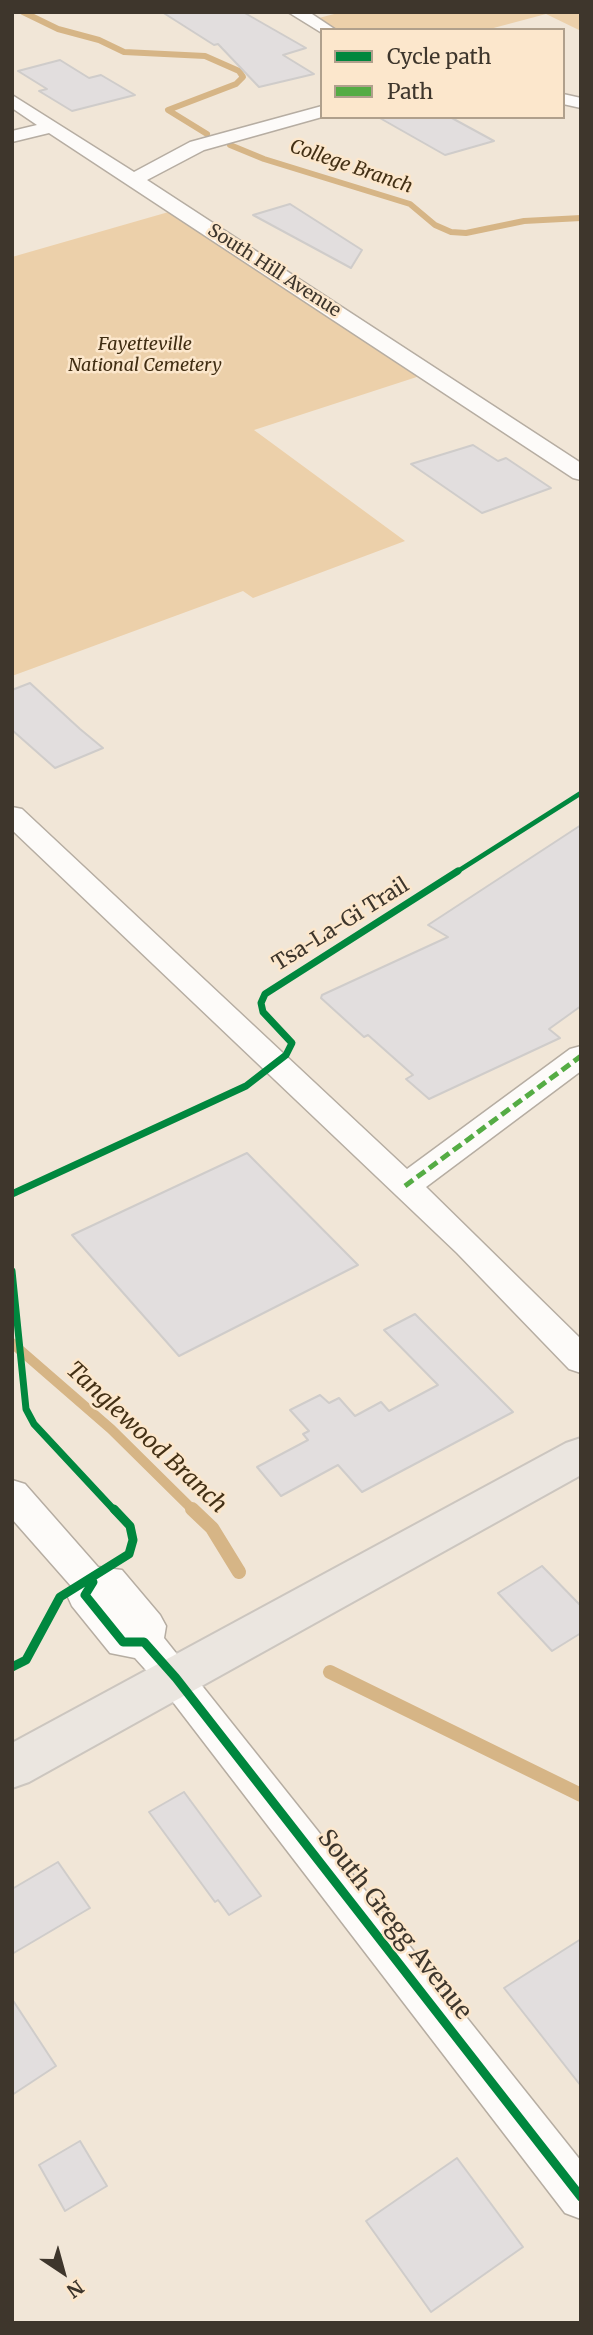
<!DOCTYPE html>
<html>
<head>
<meta charset="utf-8">
<style>
  body { margin:0 }
  #map { position:relative; width:593px; height:2335px; overflow:hidden; background:#f1e6d7; font-family:Merriweather,serif }
  canvas { display:block }
  .frame { position:absolute; inset:0; border:14px solid #3e362c; pointer-events:none }
  .legend { position:absolute; left:320px; top:28px; width:245px; height:91px; box-sizing:border-box; background:#fce7cc; border:2px solid #b0a08c; margin:0; padding:9px 12px; list-style:none; font-size:21px; color:#3e362c }
  .legend li { display:flex; align-items:center; gap:14px; height:35px }
  .legend b { width:35px; border:2px solid #b0a08c }
  .north { position:absolute; left:28px; top:2237px; width:70px; height:70px; -webkit-text-stroke:5px #fce7cc; paint-order:stroke; rotate:144deg; font-size:19px; font-weight:700; line-height:28px; text-align:center; color:#3e362c }
  .north::after { content:''; display:block; margin:auto; width:24px; height:32px; background:#3e362c; clip-path:polygon(50% 0,100% 100%,50% 72%,0 100%) }
</style>
</head>
<body>
<div id="map">
<canvas width="593" height="2335"></canvas>
<div class="frame"></div>
<ul class="legend">
<li><b style="height:9px;background:#00873e"></b>Cycle path</li>
<li><b style="height:9px;background:#55ac44"></b>Path</li>
</ul>
<div class="north">N</div>
</div>
<script>
const c = document.querySelector('canvas').getContext('2d');
c.lineJoin = 'round';
function paint(path, color) { c.fillStyle = color; c.fill(path, 'evenodd'); }
const toPath = rows => new Path2D(rows.map(r => 'M' + r).join(''));
function trace(path, color, width, dash) { c.strokeStyle = color; c.lineWidth = width; c.lineCap = dash ? 'butt' : 'round'; c.setLineDash(dash || []); c.stroke(path); }
function drawText(font, color, halo, rows, align = 'center') {
  c.font = font + ' Merriweather,serif'; c.lineWidth = 5; c.setLineDash([]); c.textBaseline = 'middle'; c.strokeStyle = halo; c.fillStyle = color; for (const [text, x, y, turn = 0] of rows) {
    c.save(); c.translate(x, y); c.rotate((+turn || 0) * Math.PI / 180); c.textAlign = isNaN(turn) ? turn : align; if (halo) c.strokeText(text, 0, 0); c.fillText(text, 0, 0); c.restore();
  }
}
const green = toPath([
  [342,12,581,12,581,31,546,14,486,30,328,30,311,20],
  [179,209,429,373,254,430,405,541,253,598,243,591,12,676,12,257]
]);
const streamFar2 = toPath([
  [23,12,58,29,99,40,124,52,205,56,239,71,243,77,236,84,168,110,207,134],
  [230,145,264,159,410,204,435,225,451,232,466,233,524,221,581,218]
]);
const streamFar1 = toPath([
  [12,1343,111,1429,194,1511]
]);
const stream = toPath([
  [192,1509,212,1528,239,1572],
  [330,1672,581,1795]
]);
const building = toPath([
  [162,12,243,12,306,48,283,55,314,74,259,87,218,44,214,45,162,12],
  [60,60,89,78,101,75,135,95,72,111,39,91,47,89,18,71,60,60],
  [378,117,450,117,494,141,445,155,378,117],
  [290,204,362,250,351,268,253,215,290,204],
  [473,445,498,461,506,458,551,488,482,513,411,464,473,445],
  [30,683,80,729,103,748,55,768,12,730,12,690,30,683],
  [581,825,581,1006,549,1029,560,1038,429,1099,406,1079,413,1075,368,1035,364,1037,321,998,322,995,448,937,428,925,581,825],
  [247,1153,358,1265,179,1356,72,1235,247,1153],
  [415,1314,513,1412,362,1492,338,1465,281,1496,257,1467,308,1440,303,1434,309,1431,290,1410,320,1395,329,1403,339,1398,355,1416,381,1402,389,1411,438,1385,384,1330,415,1314],
  [542,1566,581,1606,581,1633,552,1651,498,1593,542,1566],
  [184,1792,261,1896,229,1915,218,1900,215,1902,149,1812,184,1792],
  [58,1862,90,1908,12,1954,12,1889,58,1862],
  [581,1939,581,2086,504,1988,581,1939],
  [12,1999,56,2066,12,2095,12,1999],
  [80,2141,107,2186,65,2211,39,2165,80,2141],
  [457,2158,523,2247,431,2312,366,2221,457,2158]
]);
const street = toPath([
  [288,12,309,12,336,30,322,30,322,33,288,12],
  [563,94,581,98,581,108,563,104,563,94],
  [12,95,134,172,190,142,322,106,322,117,204,150,147,180,581,463,581,480,573,478,49,133,12,142,12,131,37,125,12,108,12,95],
  [12,807,22,809,407,1169,570,1049,581,1046,581,1071,426,1187,581,1339,581,1373,569,1369,457,1253,12,830,12,807],
  [12,1480,25,1484,98,1567,122,1570,160,1615,166,1626,164,1638,581,2161,581,2219,565,2213,163,1689,135,1658,110,1653,72,1606,67,1595,71,1586,12,1519,12,1480]
]);
const primary = toPath([
  [581,1438,581,1475,29,1782,12,1788,12,1743,566,1443,581,1438]
]);
const quiet = toPath([
  [405,1186,581,1056]
]);
const cyclewayFar2 = toPath([
  [455,873,581,793]
]);
const cyclewayFar1 = toPath([
  [12,1194,246,1086,286,1055,292,1043,263,1012,261,1003,265,994,458,871],
  [12,1271,26,1409,34,1424,115,1511]
]);
const cycleway = toPath([
  [93,1582,85,1595,123,1642,144,1642,176,1678,581,2197],
  [12,1667,26,1660,60,1597,129,1554,133,1540,130,1526,114,1509]
]);
const farStreetnames = [
  ["South Hill Avenue",274,271,33]
];
const farParknames = [
  ["Fayetteville",145,345],
  ["National Cemetery",145,366]
];
const farWaternames = [
  ["College Branch",351,167,19]
];
const streetNames = [
  ["Tsa-La-Gi Trail",341,925,-32]
];
const waterNames = [
  ["Tanglewood Branch",146,1438,43]
];
const nearStreetnames = [
  ["South Gregg Avenue",394,1925,52]
];
paint(green, '#ecd0aa');
trace(streamFar2, '#d6b586', 6);
trace(streamFar1, '#d6b586', 10);
trace(stream, '#d6b586', 14);
paint(building, '#e2dede');
trace(building, '#cfccca', 2);
trace(street, '#b6ada2', 3);
trace(primary, '#ccc6bf', 4);
paint(street, '#fdfbf9');
paint(primary, '#ebe6e0');
trace(quiet, '#55ac44', 5, [10, 5]);
trace(cyclewayFar2, '#00873e', 5);
trace(cyclewayFar1, '#00873e', 7);
trace(cycleway, '#00873e', 9);
drawText('18px', '#3e362c', '#fce7cc', farStreetnames);
drawText('italic 18px', '#402d12', '#fce7cc', farParknames);
drawText('italic 19px', '#433015', '#fce7cc', farWaternames);
drawText('21px', '#3e362c', '#fce7cc', streetNames);
drawText('italic 23px', '#433015', '#fce7cc', waterNames);
drawText('24px', '#3e362c', '#fce7cc', nearStreetnames);
</script>
</body>
</html>
